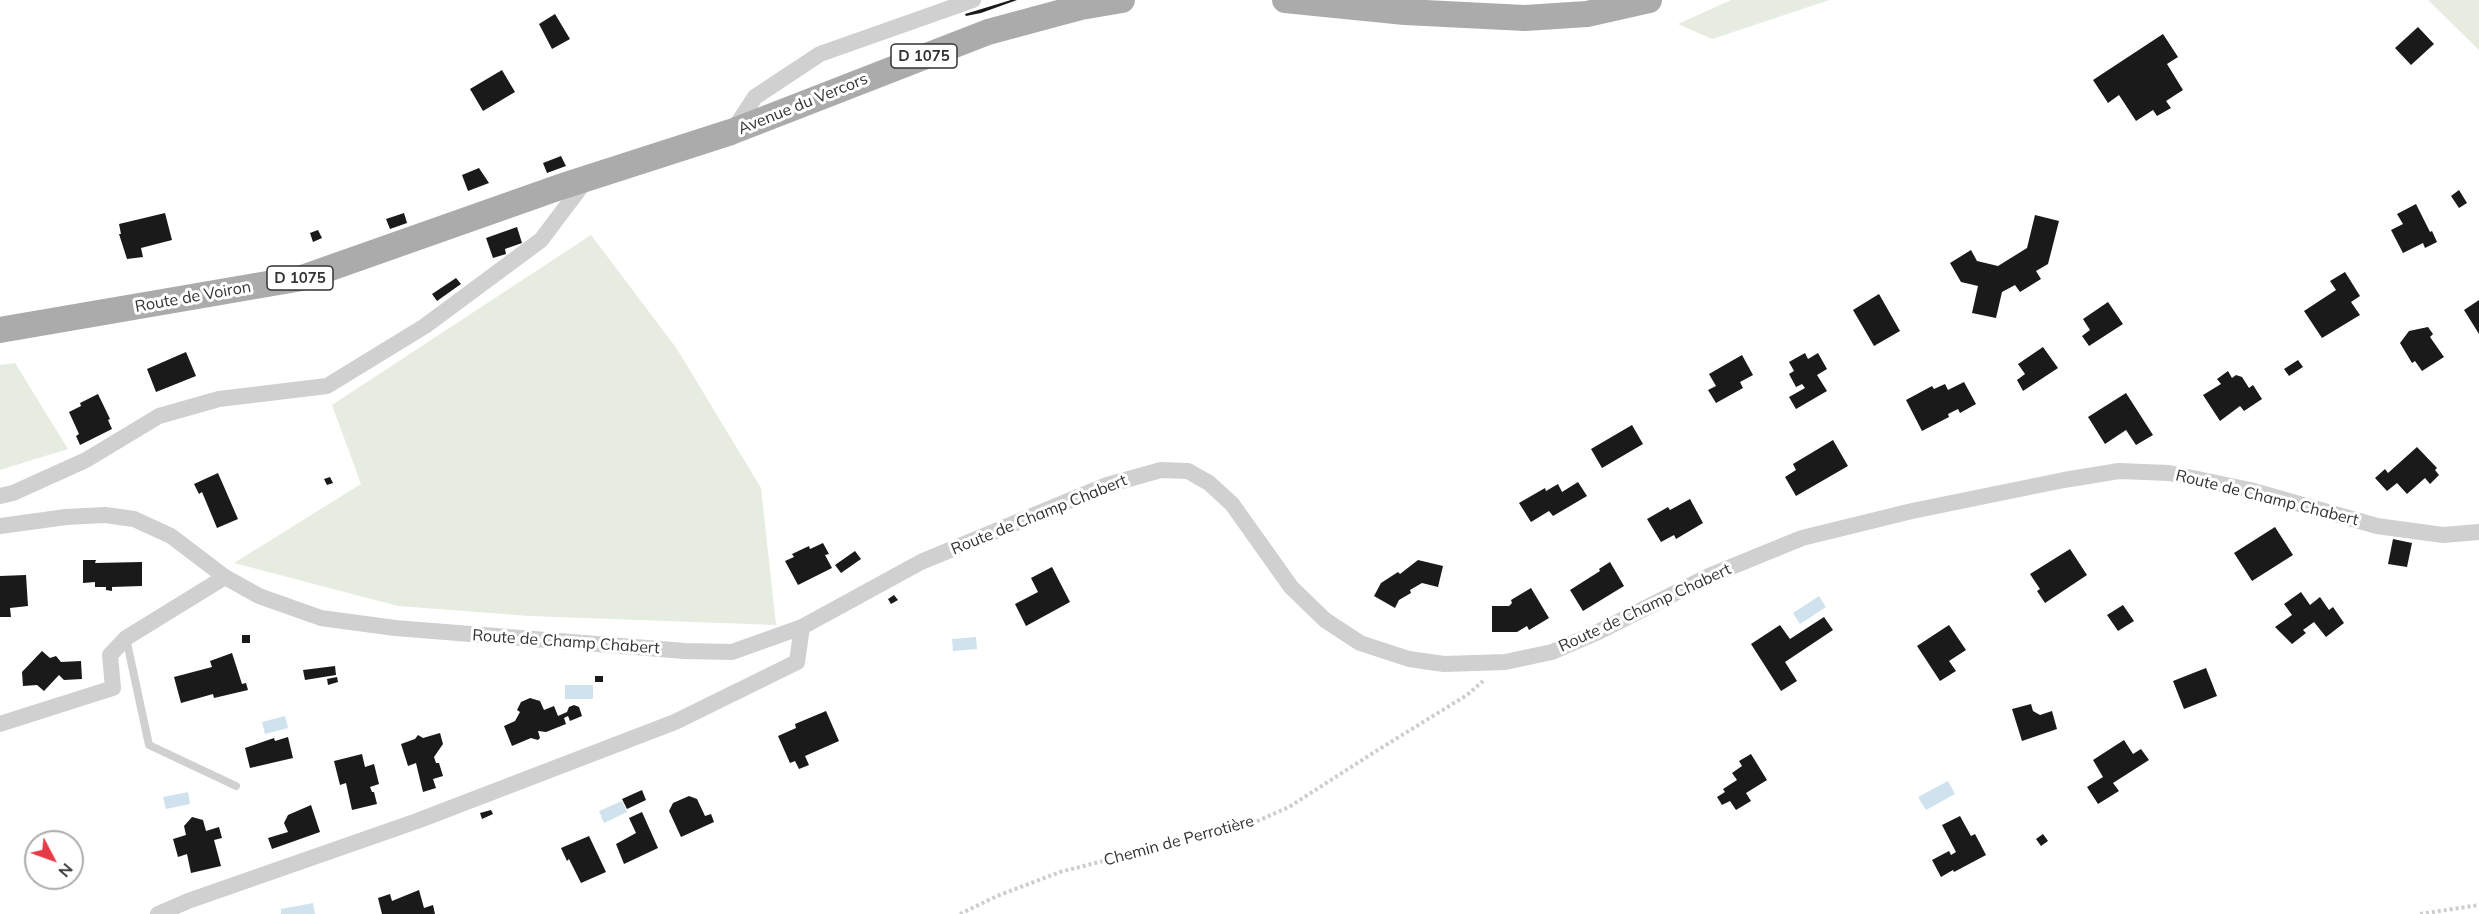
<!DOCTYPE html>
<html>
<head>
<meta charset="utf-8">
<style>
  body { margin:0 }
  #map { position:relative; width:2479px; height:914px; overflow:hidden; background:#fff; font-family:Mulish,sans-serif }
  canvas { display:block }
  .north { position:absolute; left:24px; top:830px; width:60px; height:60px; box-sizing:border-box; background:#fff; border:2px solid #adadad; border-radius:50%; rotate:131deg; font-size:16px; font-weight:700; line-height:24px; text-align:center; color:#333 }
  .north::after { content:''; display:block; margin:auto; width:21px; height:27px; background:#e63946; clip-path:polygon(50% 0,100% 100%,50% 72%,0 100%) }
</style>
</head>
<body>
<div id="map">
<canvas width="2479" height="914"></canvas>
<div class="north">N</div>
</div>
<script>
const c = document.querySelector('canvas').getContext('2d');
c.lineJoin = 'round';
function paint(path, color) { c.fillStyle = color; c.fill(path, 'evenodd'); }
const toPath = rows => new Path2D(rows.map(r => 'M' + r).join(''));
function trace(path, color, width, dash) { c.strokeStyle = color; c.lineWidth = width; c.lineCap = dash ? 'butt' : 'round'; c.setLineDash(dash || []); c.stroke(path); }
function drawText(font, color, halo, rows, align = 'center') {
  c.font = font + ' Mulish,sans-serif'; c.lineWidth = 6; c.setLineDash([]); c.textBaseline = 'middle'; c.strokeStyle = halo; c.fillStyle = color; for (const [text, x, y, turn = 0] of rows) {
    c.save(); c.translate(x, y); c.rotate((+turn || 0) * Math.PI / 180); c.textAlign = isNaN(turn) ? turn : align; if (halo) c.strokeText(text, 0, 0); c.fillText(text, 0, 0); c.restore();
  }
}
const green = toPath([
  [1731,0,1829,0,1712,39,1678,24],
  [2428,0,2479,0,2479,50],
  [591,235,677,349,761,488,776,625,530,616,398,606,234,563,361,484,332,405],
  [15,363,68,449,0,470,0,365]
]);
const water = toPath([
  [1819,596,1826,607,1800,624,1793,613],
  [976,637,977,649,953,651,952,639],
  [565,685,593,685,593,699,565,699],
  [285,716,288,728,265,734,262,722],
  [1948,781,1955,794,1926,810,1918,797],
  [188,792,190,804,166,809,163,797],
  [622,801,627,812,604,823,599,811],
  [313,903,315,914,281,914,281,909]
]);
const building = toPath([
  [1011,0,1017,0,981,13,966,16,965,14],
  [555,14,570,39,552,49,539,24],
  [2418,27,2434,44,2411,65,2395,48],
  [2163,34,2178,57,2167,64,2183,90,2166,101,2171,108,2157,116,2153,110,2136,121,2119,95,2108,103,2093,80],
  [502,70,515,92,483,111,470,89],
  [561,156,566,166,547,173,543,163],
  [479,168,489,183,468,191,462,175],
  [2459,190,2467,203,2459,208,2451,196],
  [2416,204,2430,232,2432,231,2437,242,2425,248,2423,243,2403,253,2391,230,2403,224,2397,214],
  [165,213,172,240,141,248,143,257,127,259,119,234,121,234,119,224],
  [404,213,407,223,390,229,386,219],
  [2035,215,2059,221,2048,264,2036,271,2041,279,2020,292,2015,285,2002,292,1996,318,1972,313,1978,286,1961,282,1950,263,1971,250,1977,261,1998,266,2027,248],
  [517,227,522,243,505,249,506,254,493,258,486,238],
  [318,230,322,238,313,242,310,233],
  [2345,272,2360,296,2351,302,2360,315,2322,338,2304,311,2336,290,2330,281],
  [456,278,461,284,437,301,432,294],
  [1879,294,1900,331,1874,346,1853,310],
  [2479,300,2479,334,2464,310],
  [2108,302,2123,324,2089,346,2082,336,2090,330,2083,319],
  [2428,327,2433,334,2430,337,2444,357,2422,371,2415,361,2412,363,2400,343,2409,331],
  [2043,347,2058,368,2023,391,2017,380,2025,374,2018,364],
  [186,352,196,376,156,392,147,369],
  [1805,353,1808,359,1818,353,1827,369,1817,375,1827,391,1796,409,1789,397,1805,388,1802,384,1796,387,1789,374,1794,371,1789,362],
  [1742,355,1753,375,1740,382,1743,388,1716,403,1708,390,1716,386,1709,374],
  [2298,360,2303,367,2289,376,2284,369],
  [2228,371,2232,378,2236,375,2242,377,2249,388,2253,385,2262,399,2244,411,2240,406,2220,421,2203,395,2221,384,2217,379],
  [1964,382,1976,404,1960,413,1958,409,1948,414,1949,417,1922,431,1906,400,1932,386,1934,389,1945,384,1948,390],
  [2126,393,2153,435,2136,445,2126,430,2105,444,2088,417],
  [98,394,110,419,108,420,112,429,80,445,76,436,79,434,69,412,81,406,80,403],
  [1632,425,1643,444,1602,468,1591,449],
  [1833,440,1848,466,1796,496,1785,477,1796,470,1793,464],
  [2417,447,2437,468,2435,470,2439,475,2430,484,2425,478,2407,494,2397,483,2387,491,2375,478,2385,469,2388,473],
  [218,473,238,519,217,528,202,492,199,494,194,484],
  [330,477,333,483,327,485,324,479],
  [1578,482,1587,496,1553,516,1549,511,1531,522,1519,503,1545,488,1546,491,1558,484,1562,492],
  [1690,499,1703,523,1676,539,1674,535,1661,542,1647,519,1668,507,1670,510],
  [2275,527,2293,555,2252,581,2234,553],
  [2393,539,2412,543,2407,567,2388,564],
  [823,543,829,554,825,555,832,568,798,585,785,561,794,557,792,554,809,546,810,549],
  [2070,549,2087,575,2045,603,2037,591,2040,589,2030,574],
  [855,551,861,559,841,573,835,565],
  [83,560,96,560,95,563,142,562,142,586,112,587,112,591,106,590,106,587,95,587,95,582,83,583],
  [1418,560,1443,566,1438,587,1422,583,1410,590,1411,593,1399,600,1395,608,1374,596,1381,583,1398,572,1400,574],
  [1610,562,1624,586,1583,611,1570,590,1600,571,1599,569],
  [1052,567,1070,602,1026,626,1015,604,1038,592,1031,578],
  [26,575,28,606,10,608,11,617,0,617,0,576],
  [1531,588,1549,618,1529,630,1527,626,1517,632,1492,632,1492,606,1509,606,1512,603,1511,600],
  [2301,592,2310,605,2320,597,2329,610,2333,607,2344,623,2326,637,2314,622,2303,630,2306,633,2292,644,2275,627,2292,615,2284,604],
  [894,595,898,600,891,604,888,599],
  [2123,605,2134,621,2118,631,2107,615],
  [1824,617,1833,630,1785,662,1797,681,1781,691,1751,644,1780,625,1790,639],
  [1949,625,1966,650,1949,661,1956,671,1940,681,1917,646],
  [242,635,250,635,250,643,242,643],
  [42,651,50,658,56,656,61,662,81,661,82,679,64,680,59,675,44,691,37,685,23,686,22,672],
  [232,653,242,684,246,683,248,690,214,698,213,694,181,703,174,677,212,667,210,661],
  [335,666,336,675,305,680,303,670],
  [2206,668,2217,696,2184,709,2173,681],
  [595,676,603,676,603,682,595,682],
  [337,677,338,682,328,685,327,679],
  [530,698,540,701,544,710,554,706,558,716,567,712,569,707,574,705,579,707,582,716,570,721,568,716,564,718,566,724,546,732,538,731,540,738,538,740,531,738,512,746,504,726,515,721,520,712,517,710,521,702],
  [2031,704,2033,711,2040,715,2052,711,2057,729,2022,741,2012,709],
  [826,711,839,741,805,756,809,765,799,769,795,761,790,763,778,736,796,728,795,724],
  [440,733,443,744,434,757,436,763,439,763,443,776,433,779,436,788,423,792,416,763,408,766,401,744,415,739,418,735,423,738],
  [288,737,293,758,250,768,245,748,274,738,275,741],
  [2124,740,2133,754,2141,749,2149,760,2113,783,2119,791,2098,804,2087,787,2103,777,2093,760],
  [362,754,365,767,374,764,379,784,370,787,372,792,374,792,377,804,352,810,346,783,340,785,334,761],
  [1751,754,1767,780,1746,793,1751,801,1736,810,1730,801,1722,805,1717,797,1725,792,1723,789,1737,780,1732,773,1742,766,1739,761],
  [642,790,646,800,627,809,622,799],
  [689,796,697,799,705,816,711,814,714,822,681,837,669,811,673,803],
  [311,805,320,832,272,849,268,838,288,832,284,823,288,815],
  [491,810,493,814,482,819,480,813],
  [642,812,658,848,624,864,616,844,636,833,629,818],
  [1960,816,1971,836,1975,834,1986,855,1954,872,1953,870,1941,877,1932,860,1949,851,1951,855,1956,852,1942,825],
  [192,817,203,820,206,831,219,827,222,838,214,840,221,866,191,873,187,854,178,857,173,839,186,835,184,826],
  [2043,834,2048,841,2041,846,2036,839],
  [589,836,606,872,581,883,569,859,567,861,561,848],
  [419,890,424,908,433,905,435,914,382,914,378,898,390,894,392,901]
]);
const path = toPath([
  [960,914,997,896,1060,872,1253,823,1289,807,1373,753,1467,695,1483,681],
  [2420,914,2479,905]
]);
const lane = toPath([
  [126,638,149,745,236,786]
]);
const street = toPath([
  [732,132,755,97,820,54,973,0],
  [0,496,13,493,86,460,159,416,219,399,327,386,425,326,541,240,587,179],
  [0,526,66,517,105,515,134,519,171,536,225,577,259,596,321,618,395,628,685,651,732,652,802,627,921,562,1107,485,1161,470,1188,471,1209,483,1232,504,1291,587,1325,620,1360,643,1409,659,1444,664,1505,662,1552,652,1596,633,1709,576,1802,538,1912,511,2064,480,2119,471,2169,473,2250,490,2377,526,2443,535,2479,532],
  [0,724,113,688,110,655,126,638,225,577],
  [158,914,188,901,417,821,675,722,797,662,802,627]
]);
const primary = toPath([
  [1285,0,1405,12,1525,18,1587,14,1649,0],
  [0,330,302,278,560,187,731,132,988,32,1081,7,1122,0]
]);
const shields = [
  [924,56,66],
  [300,278,66]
];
const shieldNames = [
  ["D 1075",924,56],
  ["D 1075",300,278]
];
const streetNames = [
  ["Avenue du Vercors",803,104,-22],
  ["Route de Voiron",193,297,-10],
  ["Route de Champ Chabert",2267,498,14],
  ["Route de Champ Chabert",1039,515,-22],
  ["Route de Champ Chabert",1645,608,-25],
  ["Route de Champ Chabert",566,642,4],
  ["Chemin de Perrotière",1179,841,-15]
];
paint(green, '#e6ecdf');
paint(water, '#cfe2ee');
paint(building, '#1a1a1a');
trace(path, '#cdcdcd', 4, [3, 3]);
trace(lane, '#d0d0d0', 8);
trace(street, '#d0d0d0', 16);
trace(primary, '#ababab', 26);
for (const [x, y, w] of shields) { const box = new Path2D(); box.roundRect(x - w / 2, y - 12, w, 24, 4.5); c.fillStyle = '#fff'; c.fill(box); trace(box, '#333', 1.5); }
drawText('bold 15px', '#333', null, shieldNames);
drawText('16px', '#333', '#fff', streetNames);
</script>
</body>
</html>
